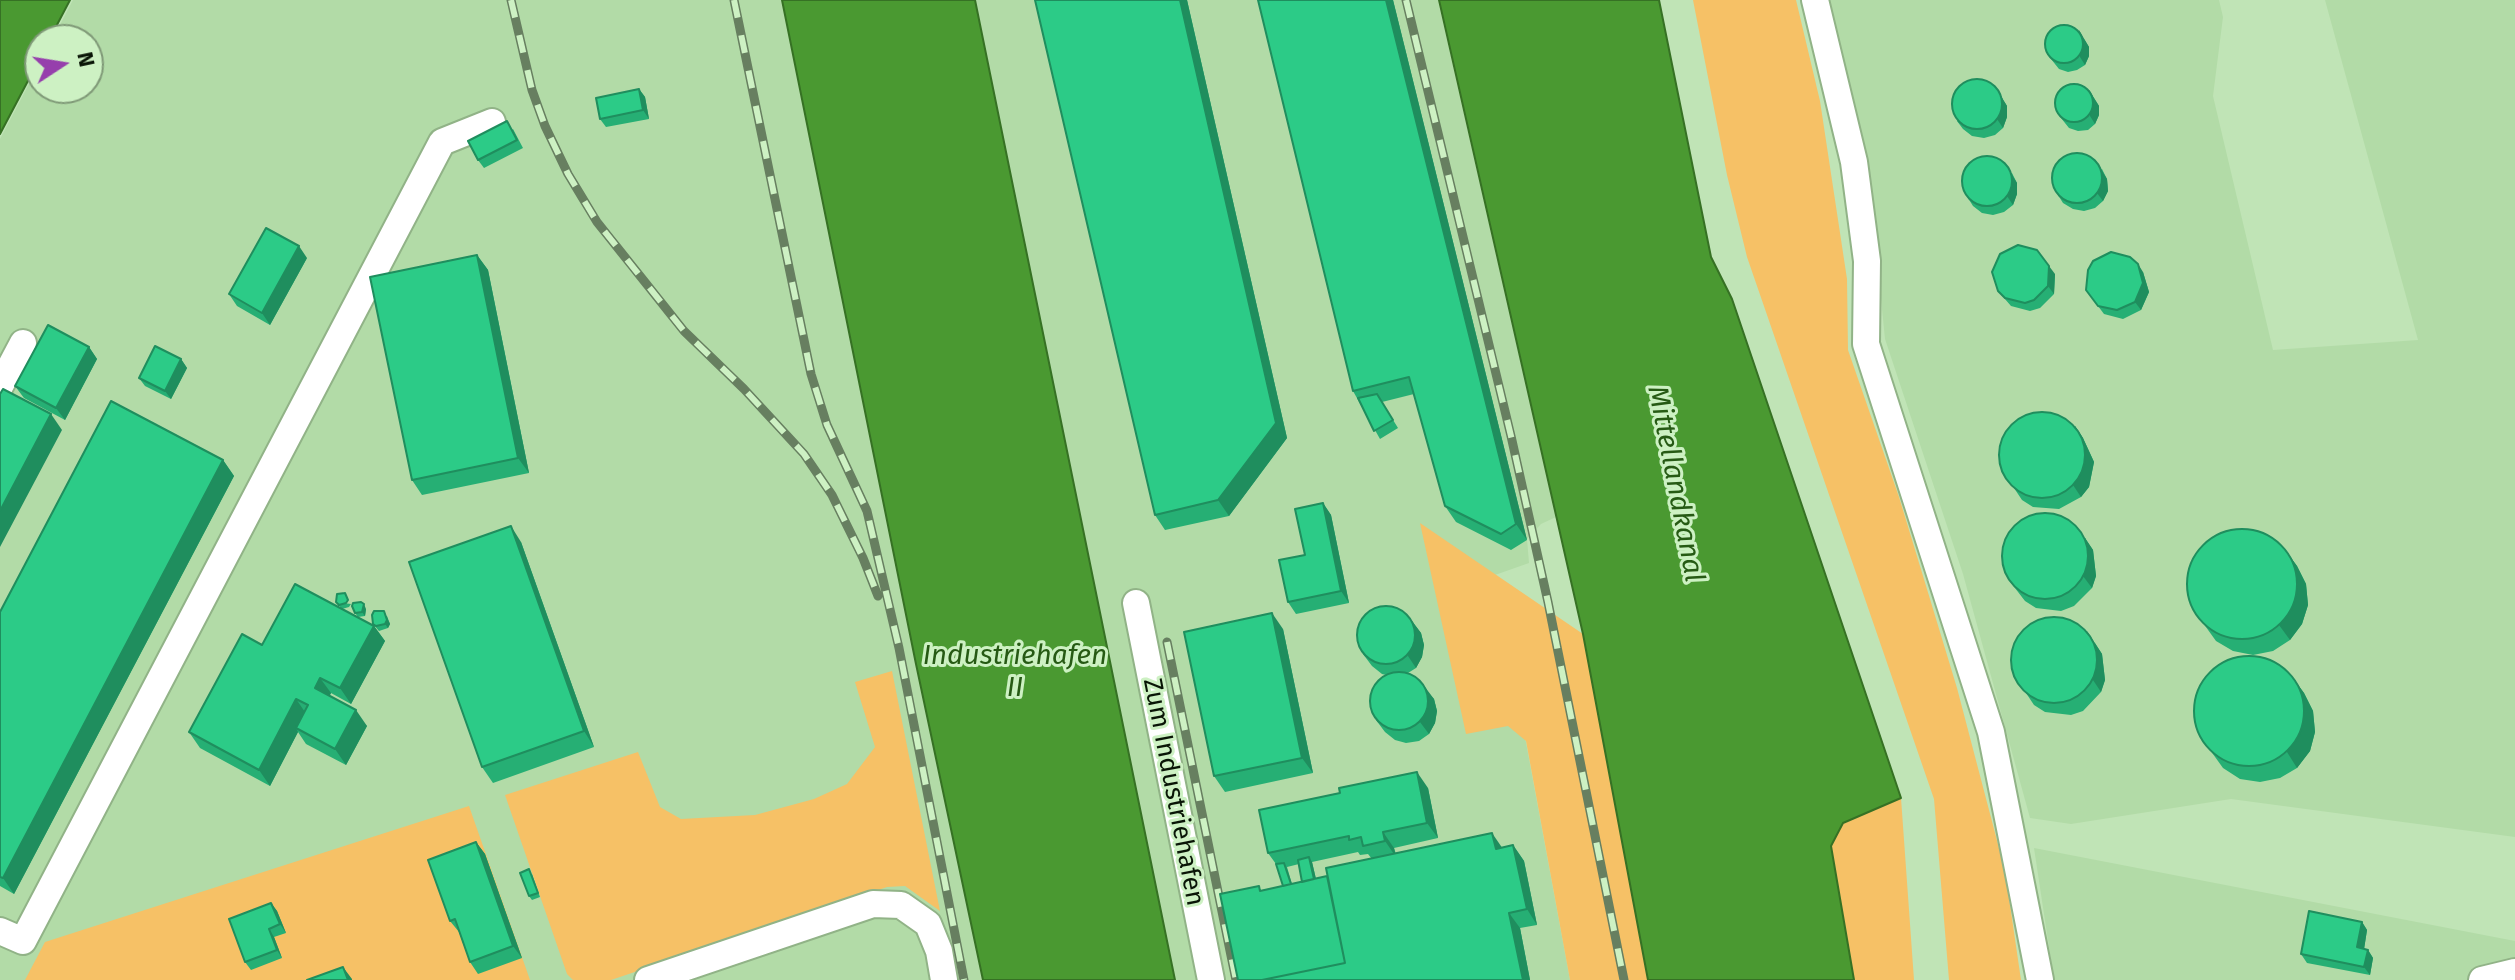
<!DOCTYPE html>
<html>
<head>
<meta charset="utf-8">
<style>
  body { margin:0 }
  #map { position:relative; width:2515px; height:980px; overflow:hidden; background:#c0e4b6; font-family:"Fira Sans",sans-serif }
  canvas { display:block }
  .north { position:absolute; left:24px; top:24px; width:80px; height:80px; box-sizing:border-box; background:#cdf1c3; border:2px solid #7f9977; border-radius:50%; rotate:78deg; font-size:22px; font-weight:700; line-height:32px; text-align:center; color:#091506 }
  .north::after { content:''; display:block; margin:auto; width:28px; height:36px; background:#963fac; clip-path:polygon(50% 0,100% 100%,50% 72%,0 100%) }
</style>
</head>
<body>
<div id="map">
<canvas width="2515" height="980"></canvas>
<div class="north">N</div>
</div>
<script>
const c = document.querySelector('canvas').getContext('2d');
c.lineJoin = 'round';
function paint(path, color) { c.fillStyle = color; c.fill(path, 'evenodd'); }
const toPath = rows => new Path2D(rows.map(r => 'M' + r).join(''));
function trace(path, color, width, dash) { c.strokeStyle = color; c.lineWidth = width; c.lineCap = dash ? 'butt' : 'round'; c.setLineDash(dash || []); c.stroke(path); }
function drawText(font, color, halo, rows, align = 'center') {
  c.font = font + ' "Fira Sans",sans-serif'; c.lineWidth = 6; c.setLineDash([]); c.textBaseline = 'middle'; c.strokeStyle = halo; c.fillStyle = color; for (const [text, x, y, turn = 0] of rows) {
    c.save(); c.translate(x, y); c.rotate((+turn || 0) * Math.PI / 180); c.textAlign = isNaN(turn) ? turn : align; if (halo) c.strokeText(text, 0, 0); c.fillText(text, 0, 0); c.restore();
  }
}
const built = toPath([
  [73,0,782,0,916,664,983,980,0,980,0,139,40,63,40,88,88,88,88,40,52,40],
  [975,0,1438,0,1556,517,1541,524,1527,539,1529,563,1495,575,1570,980,1175,980],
  [1829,0,2219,0,2223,17,2213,96,2273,350,2418,340,2325,0,2515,0,2515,837,2231,799,2071,824,2030,818,1963,574,1885,339,1867,159],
  [2034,848,2515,941,2515,980,2054,980]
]);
const green = toPath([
  [1693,0,1796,0,1820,101,1847,279,1848,350,1899,497,1957,688,2005,871,2021,980,1949,980,1934,799,1747,257,1727,175],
  [1420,523,1583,634,1649,980,1570,980,1526,741,1508,726,1466,734],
  [892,671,940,911,905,886,887,887,611,980,573,980,567,974,505,795,638,752,660,807,681,819,755,815,814,799,847,784,875,747,855,682],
  [1901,798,1914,980,1854,980,1831,846,1843,823],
  [469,806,530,980,25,980,45,942]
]);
const water = toPath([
  [0,0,70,0,49,40,40,40,40,58,0,134,0,0],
  [782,0,975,0,1175,980,983,980,916,664,782,0],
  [1439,0,1659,0,1711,257,1732,299,1901,798,1843,823,1831,846,1854,980,1648,980,1583,634,1439,0]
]);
const minor = toPath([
  [1815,0,1854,162,1867,261,1866,344,1991,732,2040,980],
  [0,386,23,343],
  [1136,603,1211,980],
  [0,931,23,941,442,142,492,122],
  [648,980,873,904,901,905,928,924,939,951,944,980],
  [2482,980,2515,972]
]);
const rail = toPath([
  [511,0,532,90,545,126,568,174,597,222,684,331,744,389,804,454,832,495,863,558,878,596],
  [734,0,811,374,827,425,867,511,899,648,964,980],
  [1406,0,1511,436,1548,602,1624,980],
  [1167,642,1236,980]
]);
const wall = toPath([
  [1035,0,1187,0,1287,438,1229,516,1165,530,1155,515],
  [1258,0,1393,0,1527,540,1511,550,1456,522,1445,506,1414,394,1382,402,1398,428,1380,439,1353,391],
  [2084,39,2089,47,2089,56,2085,65,2077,70,2068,72,2059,69,2047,54],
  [1996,88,2007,106,2007,117,2003,128,1995,135,1984,138,1972,136,1963,129,1957,121],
  [639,89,645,97,649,119,606,127,600,119],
  [2089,90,2099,106,2099,115,2095,124,2088,130,2078,131,2069,128,2057,113],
  [513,129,523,148,484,168,478,160],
  [2102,169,2107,179,2108,191,2103,201,2095,208,2084,211,2073,209,2063,203,2058,195],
  [2012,173,2017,183,2017,194,2013,205,2004,212,1993,215,1982,213,1973,206,1968,198],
  [477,255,488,270,529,473,422,495,412,480],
  [307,258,270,325,237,306,229,294],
  [2143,272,2149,292,2141,310,2123,319,2104,314,2086,290],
  [2055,274,2054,294,2040,308,2030,311,2011,306,1998,291],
  [89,347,97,359,65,420,24,398,15,386],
  [181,359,187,368,171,399,145,386,139,378],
  [2075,426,2083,438,2094,462,2089,487,2081,497,2059,509,2033,507,2022,500,2014,488],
  [223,460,234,476,14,894,0,886,0,612],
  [1323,503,1331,515,1349,603,1296,614,1288,602],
  [2085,538,2093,550,2096,576,2092,588,2074,606,2061,611,2036,608,2025,601,2008,579],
  [521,542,594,747,493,783,482,767],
  [2286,551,2297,566,2306,584,2308,605,2302,624,2290,640,2273,651,2253,655,2233,651,2216,641,2193,609],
  [336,602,351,604,349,607,342,609,374,626,385,641,351,704,331,693,329,696,367,726,346,765,306,744,298,732,270,786,200,748,189,732,262,645,341,608],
  [366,609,365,616,358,617,355,613],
  [387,616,390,624,388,628,379,631,373,624],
  [1412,621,1421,633,1424,645,1422,657,1416,668,1408,673,1434,699,1437,711,1435,723,1429,734,1419,741,1406,743,1395,740,1385,732,1376,720,1386,675,1382,674,1372,666,1363,654],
  [1283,629,1313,773,1225,792,1214,776],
  [2095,643,2102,654,2105,680,2101,692,2083,711,2071,715,2045,712,2034,705,2026,693],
  [2293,678,2304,693,2313,711,2315,732,2310,751,2297,768,2280,778,2260,782,2240,779,2223,768,2200,736],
  [1428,788,1438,838,1394,848,1396,854,1502,848,1513,845,1524,861,1537,925,1520,928,1530,980,1238,980,1262,890,1283,886,1276,864,1268,853],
  [1358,852,1360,855,1368,854,1372,859,1327,876,1316,879,1312,862],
  [1299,864,1302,882,1292,884,1287,867],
  [476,842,485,854,522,958,478,974,470,962,459,932,450,921],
  [532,874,540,897,532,900,529,896],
  [271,903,277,911,286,933,274,937,282,958,251,970,245,962],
  [2362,922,2367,930,2364,949,2368,950,2373,958,2370,975,2307,963,2301,954]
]);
const shadedWall = toPath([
  [1180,0,1187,0,1287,438,1229,516,1218,500],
  [1386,0,1393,0,1527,540,1516,524],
  [2079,30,2089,47,2089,56,2085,65,2080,57],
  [1996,88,2007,106,2007,117,2003,128,1997,119],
  [639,89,645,97,649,119,643,110],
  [2089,90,2099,106,2099,115,2095,124,2090,116],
  [2096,161,2107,179,2108,191,2103,201,2097,193],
  [2006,165,2017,183,2017,194,2013,205,2007,196],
  [299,246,307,258,270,325,262,313],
  [477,255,488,270,529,473,518,458],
  [2138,264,2143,272,2149,292,2141,310,2135,302],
  [2049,266,2055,274,2054,294,2048,286],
  [89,347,97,359,65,420,56,408],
  [181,359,187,368,171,399,165,391],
  [51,414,62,430,0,547,0,511],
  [2075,426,2083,438,2094,462,2089,487,2081,497,2073,485],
  [223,460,234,476,14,894,3,878],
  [1323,503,1331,515,1349,603,1341,591],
  [511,526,521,542,594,747,584,731],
  [2085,538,2093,550,2096,576,2092,588,2083,576],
  [2286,551,2297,566,2306,584,2308,605,2302,624,2290,640,2279,625],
  [364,604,366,609,365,616,362,612],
  [384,611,390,624,388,628,385,624],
  [1272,613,1283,629,1313,773,1302,758],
  [1412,621,1421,633,1424,645,1422,657,1416,668,1408,656],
  [374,626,385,641,351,704,340,688],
  [2087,631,2102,654,2105,680,2101,692,2093,680],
  [320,678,331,693,326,704,315,688],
  [2293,678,2304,693,2313,711,2315,732,2310,751,2297,768,2287,752],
  [1425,687,1434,699,1437,711,1435,723,1429,734,1420,722],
  [296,699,307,715,296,728,298,732,270,786,259,770],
  [356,710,367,726,346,765,335,749],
  [1417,772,1428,788,1438,838,1427,823],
  [1383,832,1394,848,1396,857,1385,841],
  [1492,833,1503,849,1496,849],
  [476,842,485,854,522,958,513,946],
  [1513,845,1524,861,1537,925,1527,909],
  [1309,857,1312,862,1319,892,1316,888],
  [271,903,277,911,286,933,280,924],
  [1509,913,1520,928,1530,980,1523,980],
  [2362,922,2367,930,2363,956,2357,947],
  [269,929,274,937,282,958,277,950],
  [2368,950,2373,958,2370,975,2364,967],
  [343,967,352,979,352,980,348,980]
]);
const building = toPath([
  [1035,0,1180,0,1276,423,1218,500,1155,515,1035,0],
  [1258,0,1386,0,1516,524,1501,534,1445,506,1409,377,1353,391,1258,0],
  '2045 44a19 19 0 1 1 38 0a19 19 0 1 1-38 0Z',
  '1952 104a25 25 0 1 1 50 0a25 25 0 1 1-50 0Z',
  '2055 103a19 19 0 1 1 38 0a19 19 0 1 1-38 0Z',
  [639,89,643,110,600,119,596,98,639,89],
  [507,121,517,140,478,160,468,141,507,121],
  '2052 178a25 25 0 1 1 50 0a25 25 0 1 1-50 0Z',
  '1962 181a25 25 0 1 1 50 0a25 25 0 1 1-50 0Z',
  [266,228,299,246,262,313,229,294,266,228],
  [2018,245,2037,250,2049,266,2048,286,2034,300,2025,303,2005,298,1998,291,1992,272,2000,254,2018,245],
  [2111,252,2130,257,2138,264,2143,283,2135,302,2117,310,2098,306,2086,290,2088,270,2093,261,2111,252],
  [477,255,518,458,412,480,370,277,477,255],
  [48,325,89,347,56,408,15,386,48,325],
  [155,346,181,359,165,391,139,378,155,346],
  [3,389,51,414,0,511,0,394,3,389],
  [1377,394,1393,420,1374,431,1358,398,1377,394],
  [111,401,223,460,3,878,0,877,0,612,111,401],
  '1999 455a43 43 0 1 1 86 0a43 43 0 1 1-86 0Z',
  [1323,503,1341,591,1288,602,1279,560,1305,555,1295,509,1323,503],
  '2002 556a43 43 0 1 1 86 0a43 43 0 1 1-86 0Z',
  [511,526,584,731,482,767,409,562,511,526],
  '2187 584a55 55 0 1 1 110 0a55 55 0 1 1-110 0Z',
  [295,584,374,626,340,688,320,678,315,688,356,710,335,749,296,728,308,705,296,699,259,770,189,732,242,634,262,645,295,584],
  [345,593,348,600,346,603,339,605,336,602,337,594,345,593],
  [361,602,364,604,362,612,355,613,352,606,353,603,361,602],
  '1357 635a29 29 0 1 1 58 0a29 29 0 1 1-58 0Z',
  [374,611,384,611,387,620,385,624,376,626,373,624,372,615,374,611],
  [1272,613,1302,758,1214,776,1184,632,1272,613],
  '2011 660a43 43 0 1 1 86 0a43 43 0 1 1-86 0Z',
  '2194 711a55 55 0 1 1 110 0a55 55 0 1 1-110 0Z',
  '1370 701a29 29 0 1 1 58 0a29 29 0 1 1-58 0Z',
  [1417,772,1427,823,1383,832,1385,841,1363,846,1361,837,1349,840,1349,836,1268,853,1259,810,1340,793,1339,788,1417,772],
  [1492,833,1496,849,1513,845,1527,909,1509,913,1523,980,1262,980,1345,963,1326,868,1492,833],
  [476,842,513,946,470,962,455,919,450,921,428,860,476,842],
  [1309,857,1314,879,1302,882,1298,860,1309,857],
  [1284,863,1291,884,1283,886,1276,864,1284,863],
  [529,869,538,893,529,896,520,873,529,869],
  [1327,876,1345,963,1262,980,1238,980,1220,894,1259,886,1260,891,1327,876],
  [271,903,280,924,269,929,277,950,245,962,229,919,271,903],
  [2309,911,2362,922,2357,947,2368,950,2364,967,2301,954,2309,911],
  [343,967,348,980,307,980,343,967]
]);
const streetNames = [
  ["Zum Industriehafen",1173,792,79]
];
const waterNames = [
  ["Mittellandkanal",1675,484,79],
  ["Industriehafen",1015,656],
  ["II",1015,688]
];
paint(built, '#b2dba7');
paint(green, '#f6c166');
paint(water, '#4a9931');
trace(water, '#367124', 2);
trace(minor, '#91b387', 30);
trace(minor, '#fff', 26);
trace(rail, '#677f60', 9);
trace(rail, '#cdf1c3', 6, [18]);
paint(wall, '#26af74');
paint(shadedWall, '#1f8e5e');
paint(building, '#2ccb87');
trace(building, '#1f8e5e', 2);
drawText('26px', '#091506', '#cdf1c3', streetNames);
drawText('italic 28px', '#265a14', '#cdf1c3', waterNames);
</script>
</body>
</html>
